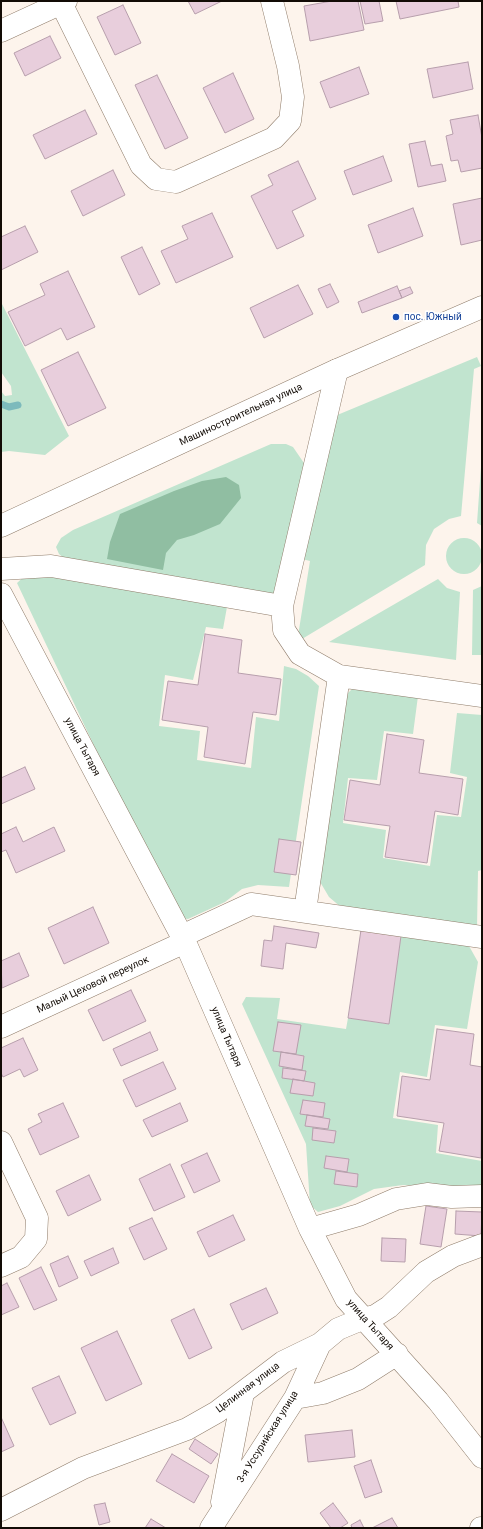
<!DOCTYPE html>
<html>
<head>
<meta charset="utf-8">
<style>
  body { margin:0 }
  #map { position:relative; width:483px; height:1529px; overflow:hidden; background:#fdf4ec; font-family:Roboto,sans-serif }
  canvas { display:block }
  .frame { position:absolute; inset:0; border:2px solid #120b05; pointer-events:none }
</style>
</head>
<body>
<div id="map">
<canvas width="483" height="1529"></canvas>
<div class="frame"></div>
</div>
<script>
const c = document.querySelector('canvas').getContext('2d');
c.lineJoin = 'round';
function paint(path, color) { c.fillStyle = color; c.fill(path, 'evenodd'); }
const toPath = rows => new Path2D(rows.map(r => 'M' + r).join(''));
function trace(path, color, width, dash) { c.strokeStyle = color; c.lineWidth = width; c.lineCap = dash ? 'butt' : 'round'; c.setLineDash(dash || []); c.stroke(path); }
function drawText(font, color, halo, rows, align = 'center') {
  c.font = font + ' Roboto,sans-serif'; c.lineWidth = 3.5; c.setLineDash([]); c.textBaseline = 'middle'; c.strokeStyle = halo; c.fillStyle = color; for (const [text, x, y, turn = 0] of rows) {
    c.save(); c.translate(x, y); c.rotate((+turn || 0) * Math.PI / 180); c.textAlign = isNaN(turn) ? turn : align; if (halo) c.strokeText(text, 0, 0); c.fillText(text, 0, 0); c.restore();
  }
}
const green = toPath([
  [1,302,69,436,45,455,9,451,1,452,1,391,5,396,12,395,11,386,1,372],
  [477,357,481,366,474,369,461,516,449,519,434,529,426,545,425,565,297,642,310,561,298,558,330,418],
  [271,444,286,444,293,447,306,466,276,595,67,561,59,554,56,547,61,538,73,530],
  [482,453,482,526,477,523],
  '446 556a18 18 0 1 1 36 0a18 18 0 1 1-36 0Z',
  [28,573,227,607,223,629,206,627,193,680,165,675,159,726,200,731,197,760,251,768,256,717,279,721,284,666,296,669,308,676,319,686,289,887,258,885,242,889,225,902,188,919,181,918,116,792,17,583],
  [438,579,447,588,460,592,456,660,329,642],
  [482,586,482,655,472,655,473,590],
  [361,686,418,696,413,734,384,731,377,780,348,778,343,823,386,830,383,858,430,866,437,815,461,817,467,777,450,773,457,713,482,715,482,870,478,871,477,928,342,908,329,897,316,875,346,695,352,689],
  [401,936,469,946,478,962,467,1029,435,1025,427,1077,400,1072,393,1118,438,1125,436,1153,482,1161,482,1186,437,1187,403,1185,374,1189,340,1206,318,1212,310,1205,306,1144,242,1004,246,997,280,998,277,1019,346,1029,348,1018,388,1024]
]);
const forest = toPath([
  [226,477,239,485,241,498,220,524,194,535,177,540,166,553,163,570,107,559,110,542,120,514,174,491,202,481]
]);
const stream = toPath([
  [1,404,9,407,18,405]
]);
const building = toPath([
  [188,1,222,1,195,14,188,1],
  [332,1,358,1,364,30,310,41,304,6,332,1],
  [360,1,379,1,383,21,365,24,360,1],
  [396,1,458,1,459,7,400,19,396,1],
  [123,5,141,43,115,55,97,17,123,5],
  [50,36,61,58,25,76,14,53,50,36],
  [468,62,473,89,433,98,427,69,468,62],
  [359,67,369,94,330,108,320,82,359,67],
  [233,73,254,119,225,133,203,88,233,73],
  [157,75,188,138,165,149,135,85,157,75],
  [85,110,97,134,45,159,33,135,85,110],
  [478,115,482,138,482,168,461,172,458,160,451,161,446,136,453,134,450,120,478,115],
  [425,141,431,166,442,164,446,181,418,187,409,144,425,141],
  [383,156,392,181,353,195,344,171,383,156],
  [298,161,316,199,292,211,304,236,277,249,251,196,273,185,268,175,298,161],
  [113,170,125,195,83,216,71,191,113,170],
  [482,198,482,240,461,245,453,204,482,198],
  [413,208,423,236,378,253,368,225,413,208],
  [212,213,233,257,176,283,161,251,188,239,182,226,212,213],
  [25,226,38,252,1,270,1,237,25,226],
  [142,247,160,284,139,295,121,257,142,247],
  [68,271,95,327,67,340,61,328,25,346,8,312,45,295,40,284,68,271],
  [330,284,339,302,327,308,318,289,330,284],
  [298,285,313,314,264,338,250,308,298,285],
  [397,286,402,298,362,313,358,302,397,286],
  [410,287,413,293,402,298,399,291,410,287],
  [78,352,106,408,68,426,41,370,78,352],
  [205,634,242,640,238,673,281,679,276,715,253,712,245,764,204,757,208,727,162,720,168,681,198,685,205,634],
  [387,734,424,740,419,773,463,779,458,815,435,811,427,863,385,857,390,826,344,820,350,780,380,785,387,734],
  [25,767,35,789,1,804,1,778,25,767],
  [16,827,23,842,54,827,65,851,16,873,6,850,1,852,1,834,16,827],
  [279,839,301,842,296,875,274,872,279,839],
  [93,907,109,943,64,964,48,928,93,907],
  [274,926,319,933,316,948,286,943,283,969,261,966,264,940,272,941,274,926],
  [361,930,401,936,389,1024,348,1018,361,930],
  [19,953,29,976,2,988,1,961,19,953],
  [131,990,146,1021,103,1041,88,1010,131,990],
  [278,1022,301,1025,296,1054,273,1051,278,1022],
  [437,1029,474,1034,470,1065,482,1067,481,1158,439,1151,444,1123,397,1116,402,1076,430,1080,437,1029],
  [150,1032,158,1050,121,1066,113,1049,150,1032],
  [23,1038,38,1070,24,1077,20,1069,3,1077,1,1073,1,1048,23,1038],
  [281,1052,304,1056,302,1070,279,1066,281,1052],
  [163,1062,176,1089,136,1107,123,1080,163,1062],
  [283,1068,306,1071,304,1081,282,1078,283,1068],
  [293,1079,315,1083,313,1096,290,1093,293,1079],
  [303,1100,325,1103,323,1117,300,1114,303,1100],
  [63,1103,79,1137,40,1155,28,1129,42,1122,38,1114,63,1103],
  [180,1103,188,1121,152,1137,143,1120,180,1103],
  [307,1115,330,1119,328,1129,305,1126,307,1115],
  [313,1128,336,1131,334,1143,312,1140,313,1128],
  [207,1153,220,1181,194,1193,181,1165,207,1153],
  [326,1156,349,1159,347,1172,324,1168,326,1156],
  [170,1164,185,1197,154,1211,139,1179,170,1164],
  [336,1171,358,1174,357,1187,334,1184,336,1171],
  [89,1175,101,1200,68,1216,56,1191,89,1175],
  [426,1206,447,1209,441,1247,420,1244,426,1206],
  [456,1211,482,1212,481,1236,455,1234,456,1211],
  [233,1215,245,1240,209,1257,197,1232,233,1215],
  [152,1218,167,1249,144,1260,129,1228,152,1218],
  [382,1238,406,1239,405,1262,381,1261,382,1238],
  [113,1248,119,1263,91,1276,84,1261,113,1248],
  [68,1256,78,1278,59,1287,50,1264,68,1256],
  [41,1267,57,1300,34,1310,19,1278,41,1267],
  [7,1283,19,1307,1,1315,1,1286,7,1283],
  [266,1288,278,1313,242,1330,230,1304,266,1288],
  [194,1309,212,1348,189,1359,171,1320,194,1309],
  [117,1331,142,1384,106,1401,81,1348,117,1331],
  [59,1376,76,1413,50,1425,32,1388,59,1376],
  [1,1417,14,1446,1,1452,1,1417],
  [352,1430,355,1457,308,1462,305,1435,352,1430],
  [195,1439,218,1454,211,1464,189,1449,195,1439],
  [172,1454,209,1476,194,1503,156,1481,172,1454],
  [371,1460,382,1492,365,1498,354,1466,371,1460],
  [105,1503,110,1522,99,1525,94,1505,105,1503],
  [333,1503,348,1523,340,1528,331,1528,320,1513,333,1503],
  [392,1518,398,1528,372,1528,392,1518],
  [151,1519,166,1528,145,1528,151,1519],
  [360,1520,364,1528,352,1528,351,1525,360,1520]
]);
const minor = toPath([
  [60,1,141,165,156,179,176,182,274,138,290,121,293,97,288,66,272,1],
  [1,31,66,1],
  [1,569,51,566,282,606,337,370],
  [1,594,185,942,310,1229,346,1299,438,1401,482,1457],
  [282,606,284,630,300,654,339,676],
  [305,911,339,676,482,696],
  [182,936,251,904,482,937],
  [1,1027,185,942],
  [1,1142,37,1218,36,1239,21,1257,1,1266],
  [310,1229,359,1215,396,1199,427,1194,452,1197,482,1196],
  [295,1398,323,1393,358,1379,397,1354],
  [222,1502,243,1393],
  [1,1510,83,1468,187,1429,217,1412,283,1362,320,1344,338,1329,362,1319,375,1316,389,1307,426,1272,453,1256,482,1245],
  [211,1528,295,1398,320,1344],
  [481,1528,482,1528]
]);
const major = toPath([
  [1,526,337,370,482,307]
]);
const markers = [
  [396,317,4,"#1a4fb4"]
];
const transitNames = [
  ["пос. Южный",404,317]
];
const streetNames = [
  ["Машиностроительная улица",241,415,-25],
  ["улица Тытаря",82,747,62],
  ["Малый Цеховой переулок",93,985,-25],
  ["улица Тытаря",226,1037,67],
  ["улица Тытаря",370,1325,48],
  ["Целинная улица",248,1388,-37],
  ["3-я Уссурийская улица",268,1437,-58]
];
paint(green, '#c1e4cf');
paint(forest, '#90bea2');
trace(stream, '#7dbabc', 7);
paint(building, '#e8cedc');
trace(building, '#b79eac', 1);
trace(minor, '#8f7c6a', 23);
trace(major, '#8f7c6a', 23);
trace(minor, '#fff', 22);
trace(major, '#fff', 22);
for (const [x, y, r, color] of markers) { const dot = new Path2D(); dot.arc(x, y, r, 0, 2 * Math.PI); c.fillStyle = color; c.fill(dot); trace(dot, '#fff', 1.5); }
drawText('10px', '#164399', '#fff', transitNames, 'left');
drawText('10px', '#120b05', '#fff', streetNames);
</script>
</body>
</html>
